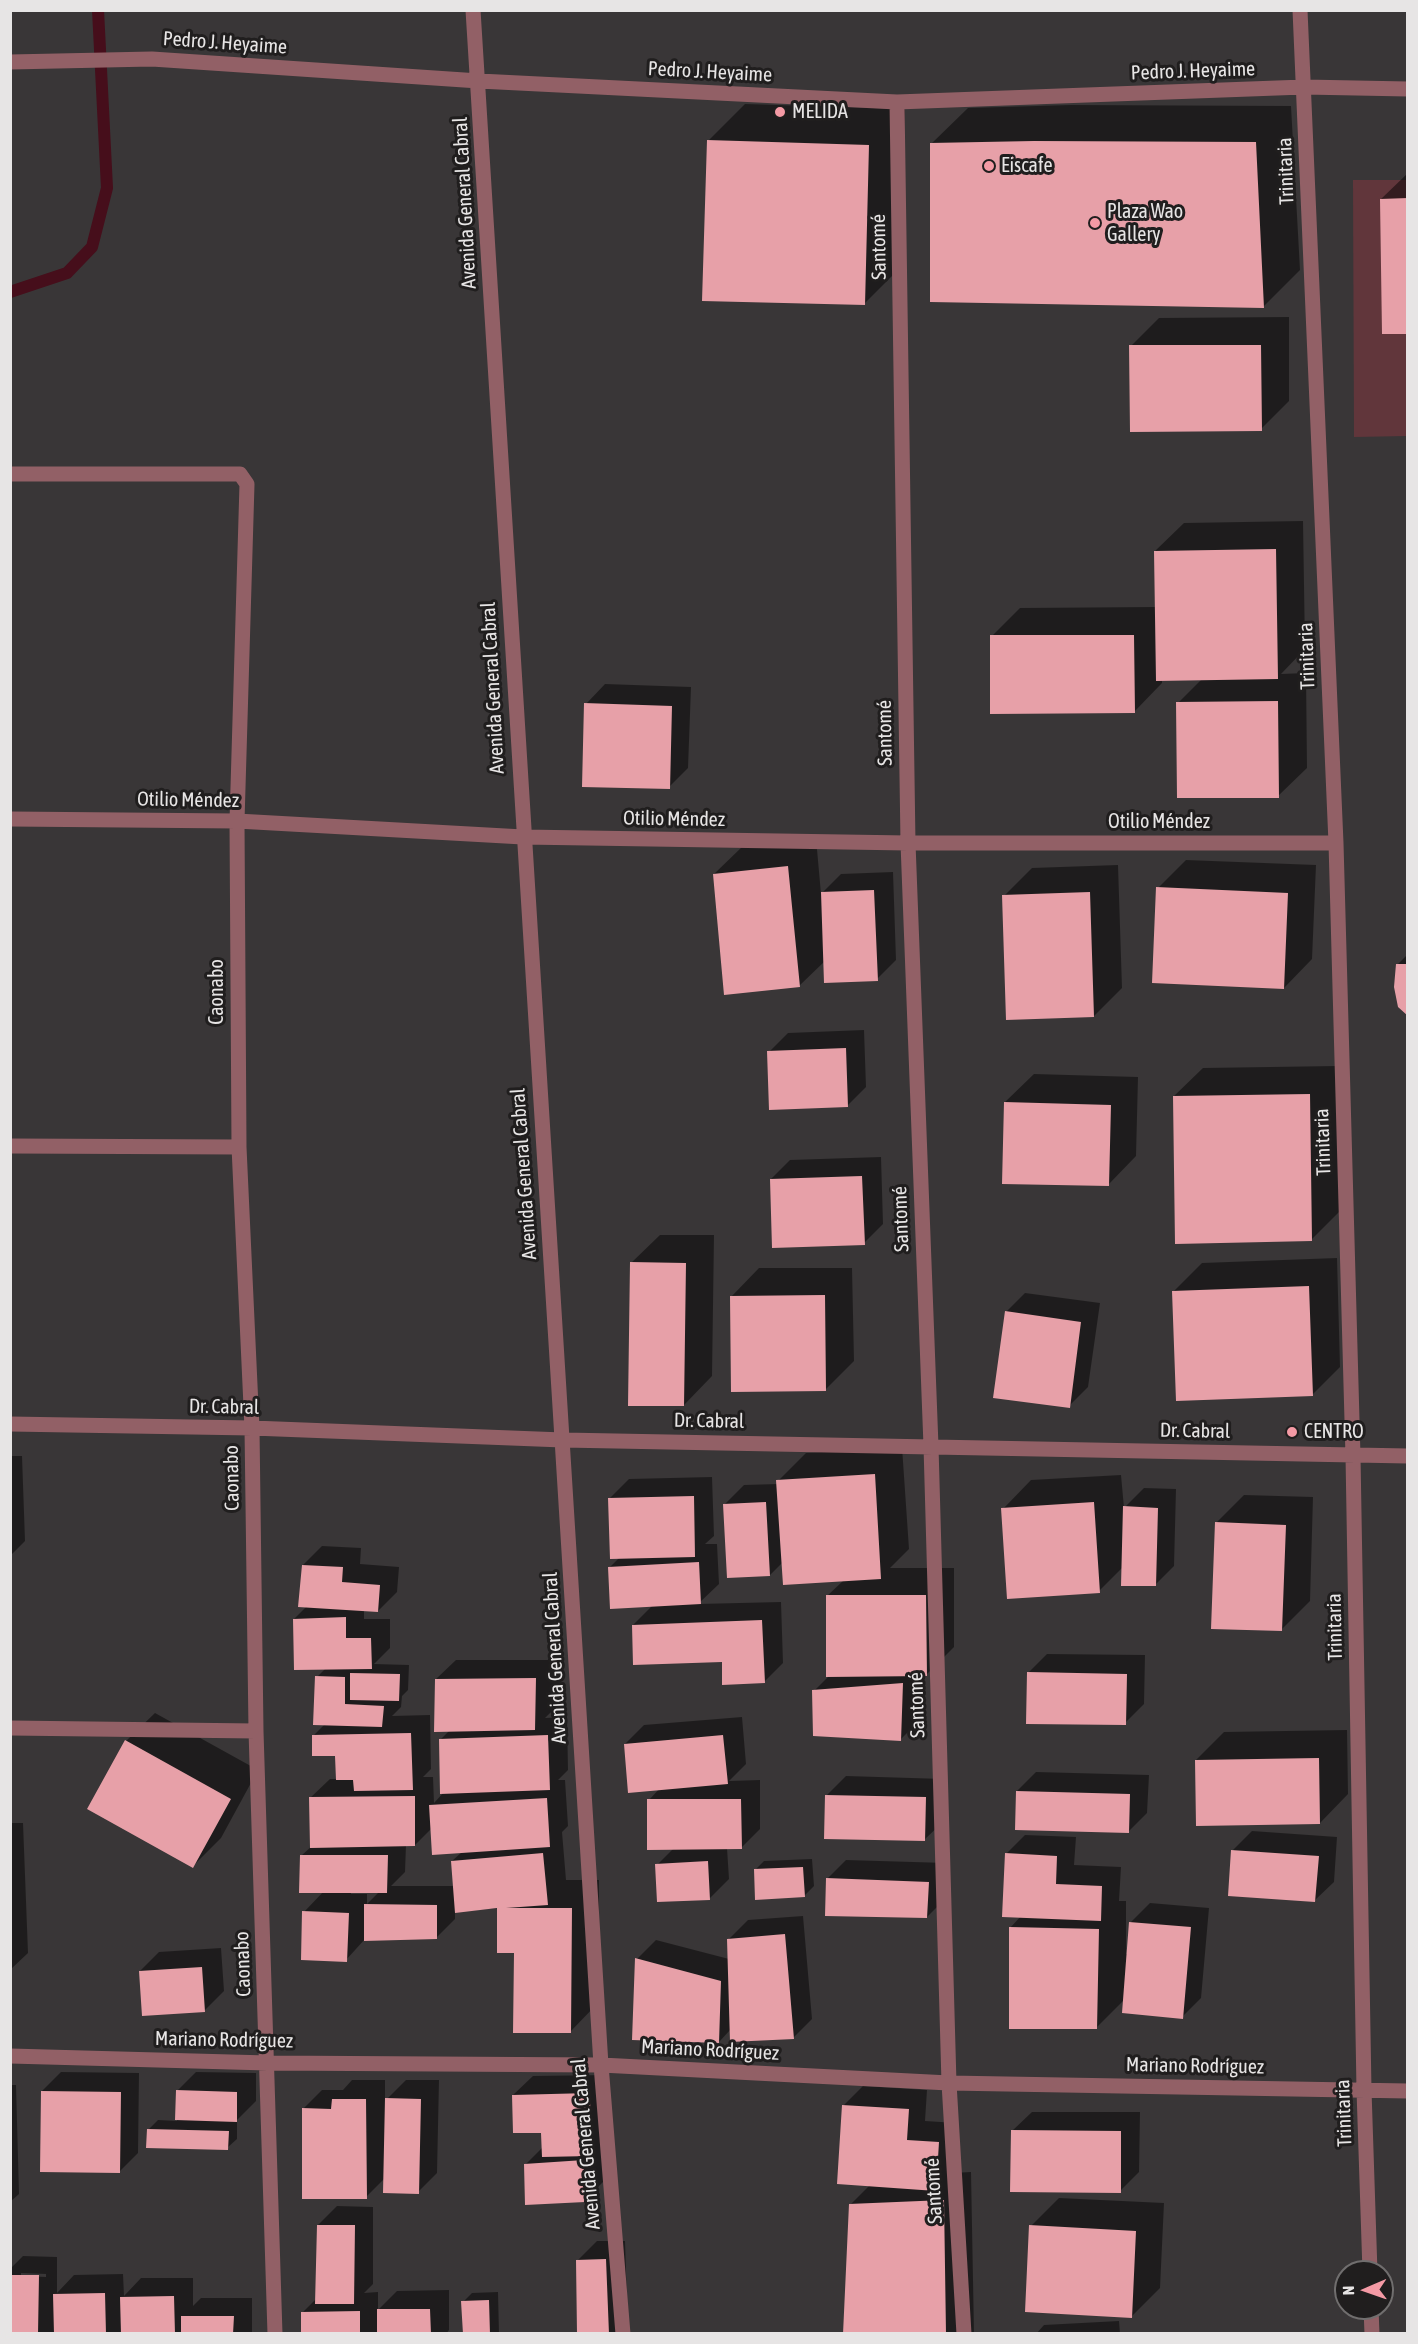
<!DOCTYPE html>
<html>
<head>
<meta charset="utf-8">
<style>
  body { margin:0 }
  #map { position:relative; width:1418px; height:2344px; overflow:hidden; background:#393637; font-family:"Asap Condensed",sans-serif }
  canvas { display:block }
  .frame { position:absolute; inset:0; border:12px solid #e7e5e5; pointer-events:none }
  .north { position:absolute; left:1334px; top:2260px; width:60px; height:60px; box-sizing:border-box; background:#201e1e; border:2px solid #706e6e; border-radius:50%; rotate:268deg; font-size:16px; font-weight:700; line-height:24px; text-align:center; color:#e7e5e5 }
  .north::after { content:''; display:block; margin:auto; width:21px; height:27px; background:#f49aa5; clip-path:polygon(50% 0,100% 100%,50% 72%,0 100%) }
</style>
</head>
<body>
<div id="map">
<canvas width="1418" height="2344"></canvas>
<div class="frame"></div>
<div class="north">N</div>
</div>
<script>
const c = document.querySelector('canvas').getContext('2d');
c.lineJoin = 'round';
function paint(path, color) { c.fillStyle = color; c.fill(path, 'evenodd'); }
const toPath = rows => new Path2D(rows.map(r => 'M' + r).join(''));
function trace(path, color, width, dash) { c.strokeStyle = color; c.lineWidth = width; c.lineCap = dash ? 'butt' : 'round'; c.setLineDash(dash || []); c.stroke(path); }
function drawText(font, color, halo, rows, align = 'center') {
  c.font = font + ' "Asap Condensed",sans-serif'; c.lineWidth = 6; c.setLineDash([]); c.textBaseline = 'middle'; c.strokeStyle = halo; c.fillStyle = color; for (const [text, x, y, turn = 0] of rows) {
    c.save(); c.translate(x, y); c.rotate((+turn || 0) * Math.PI / 180); c.textAlign = isNaN(turn) ? turn : align; if (halo) c.strokeText(text, 0, 0); c.fillText(text, 0, 0); c.restore();
  }
}
const green = toPath([
  [1353,180,1407,180,1407,436,1354,437]
]);
const shadow = toPath([
  [745,104,905,109,901,267,865,303,708,141],
  [1071,105,1291,106,1300,270,1263,307,931,144,968,108],
  [1408,173,1408,332,1381,199],
  [1289,317,1289,401,1261,429,1131,346,1159,318],
  [1303,521,1305,649,1281,674,1306,673,1307,768,1278,796,1178,703,1202,679,1162,680,1162,683,1134,712,992,636,1020,608,1156,607,1155,551,1184,523],
  [605,684,691,687,688,768,669,787,586,704],
  [816,838,821,894,841,874,893,872,896,960,877,979,825,961,799,986,714,874,743,846],
  [1186,860,1316,865,1312,959,1284,988,1158,888],
  [1118,865,1122,988,1094,1016,1004,896,1032,868],
  [1408,954,1408,1014,1397,965],
  [864,1030,866,1087,847,1106,769,1052,788,1033],
  [1337,1066,1340,1211,1311,1240,1174,1096,1203,1068],
  [1034,1074,1138,1077,1136,1156,1108,1185,1005,1102],
  [881,1157,883,1224,864,1243,771,1179,790,1160],
  [660,1235,714,1235,712,1376,684,1405,631,1263],
  [1337,1258,1340,1367,1312,1395,1174,1291,1202,1263],
  [759,1268,852,1268,854,1361,826,1389,731,1297],
  [1025,1293,1100,1303,1088,1387,1069,1406,1006,1312],
  [902,1447,909,1549,890,1568,954,1568,954,1647,926,1675,922,1675,920,1720,901,1739,814,1691,830,1675,827,1596,844,1580,783,1562,770,1575,725,1504,744,1485,778,1484,778,1481,806,1453],
  [10,1456,22,1456,25,1541,10,1556],
  [1121,1475,1124,1508,1144,1488,1176,1489,1174,1566,1155,1585,1123,1567,1099,1591,1003,1509,1031,1480],
  [712,1477,714,1536,705,1544,717,1544,719,1584,698,1604,781,1602,783,1663,764,1682,723,1660,633,1625,653,1605,609,1568,620,1557,610,1498,629,1479],
  [1244,1495,1313,1497,1310,1601,1281,1630,1216,1523],
  [322,1546,361,1548,360,1564,399,1567,397,1592,378,1611,364,1610,364,1619,390,1619,390,1648,374,1664,409,1665,408,1690,402,1696,401,1707,392,1716,430,1715,431,1769,423,1777,433,1777,434,1803,444,1792,441,1739,450,1730,436,1679,456,1660,554,1660,554,1709,545,1718,567,1717,568,1770,558,1780,565,1780,568,1826,562,1832,566,1880,599,1880,598,2003,570,2032,515,1951,499,1908,455,1912,455,1919,436,1938,365,1939,346,1960,304,1912,324,1891,302,1855,312,1846,310,1798,330,1779,337,1779,336,1754,313,1736,326,1723,317,1677,326,1668,294,1619,307,1606,303,1565],
  [432,1828,463,1851,452,1861,454,1886,391,1886,405,1872,406,1845,415,1845],
  [351,1891,380,1891,367,1904,367,1894,351,1894],
  [1047,1654,1145,1655,1144,1704,1125,1723,1028,1673],
  [155,1713,258,1770,221,1838,193,1866,126,1741],
  [742,1717,746,1764,729,1781,760,1780,760,1829,741,1848,727,1848,729,1879,710,1898,657,1865,674,1848,649,1800,660,1788,625,1744,644,1725],
  [1347,1730,1348,1794,1320,1823,1196,1760,1224,1732],
  [1036,1772,1149,1775,1147,1813,1128,1832,1017,1791],
  [846,1776,944,1779,944,1821,924,1840,827,1795],
  [10,1823,23,1823,28,1953,10,1970],
  [1252,1831,1337,1837,1334,1882,1314,1901,1233,1850],
  [1025,1835,1076,1837,1074,1865,1121,1867,1119,1901,1126,1901,1126,1954,1128,1954,1131,1922,1150,1903,1209,1908,1201,1998,1182,2017,1124,2000,1097,2027,1010,1928,1021,1916,1006,1854],
  [812,1859,814,1886,804,1896,755,1870,764,1861],
  [846,1860,947,1863,946,1898,927,1917,827,1879],
  [803,1916,812,2019,793,2038,731,2029,719,2042,637,1959,656,1940,729,1959,729,1939,748,1920],
  [221,1948,224,1991,204,2011,140,1971,159,1952],
  [61,2072,139,2073,138,2153,119,2172,42,2091],
  [196,2072,256,2073,256,2101,235,2122,237,2122,237,2139,227,2148,148,2130,158,2120,177,2121,177,2091],
  [609,2075,604,2181,585,2200,526,2164,543,2147,543,2132,513,2095,533,2076],
  [352,2080,385,2080,385,2101,406,2080,439,2080,437,2173,418,2192,385,2178,366,2197,303,2109,322,2090,343,2090],
  [10,2085,16,2085,19,2194,10,2202],
  [863,2086,927,2090,925,2121,957,2123,952,2173,971,2172,974,2334,844,2334,851,2204,870,2185,844,2105],
  [1032,2112,1140,2112,1139,2172,1120,2191,1012,2131],
  [1059,2198,1164,2203,1160,2288,1132,2316,1031,2226],
  [337,2206,373,2207,373,2284,364,2293,378,2292,378,2310,397,2291,449,2290,449,2330,446,2334,302,2334,302,2313,317,2298,318,2225],
  [597,2241,625,2241,628,2334,579,2334,578,2260],
  [23,2256,57,2257,57,2293,74,2275,123,2274,124,2296,141,2278,193,2278,193,2306,201,2298,252,2298,252,2334,10,2334,10,2269],
  [21,2273,46,2274,46,2277,21,2276],
  [498,2292,499,2334,464,2334,463,2302,472,2293],
  [1119,2321,1120,2334,1036,2334,1044,2325]
]);
const stream = toPath([
  [10,292,67,273,92,247,107,188,98,10]
]);
const building = toPath([
  [707,140,869,145,865,305,702,301],
  [1034,141,1256,142,1264,308,930,302,930,143],
  [1408,198,1408,334,1382,334,1380,199],
  [1129,345,1261,345,1262,431,1130,432],
  [1276,549,1278,679,1156,681,1154,551],
  [990,635,1134,635,1135,713,990,714],
  [1278,701,1279,798,1177,798,1176,702],
  [584,703,672,706,670,789,582,787],
  [788,866,800,987,724,995,713,874],
  [1156,887,1288,893,1284,989,1152,983],
  [874,890,878,981,824,983,821,892],
  [1090,892,1094,1017,1006,1020,1002,895],
  [1396,964,1408,964,1408,1016,1398,1007,1394,987],
  [846,1048,848,1107,769,1110,767,1051],
  [1310,1094,1312,1241,1175,1244,1173,1096],
  [1004,1102,1111,1105,1109,1186,1002,1184],
  [862,1176,865,1245,772,1248,770,1179],
  [630,1262,686,1263,684,1406,628,1406],
  [1309,1286,1313,1396,1176,1401,1172,1291],
  [825,1295,826,1391,731,1392,730,1296],
  [1005,1311,1081,1322,1070,1408,993,1398],
  [875,1474,881,1579,783,1585,776,1480],
  [694,1496,695,1557,610,1559,608,1498],
  [766,1502,770,1576,727,1578,723,1504],
  [1094,1502,1100,1593,1007,1599,1001,1508],
  [1123,1506,1158,1508,1156,1586,1121,1586],
  [1215,1522,1286,1525,1282,1631,1211,1629],
  [699,1562,701,1604,610,1609,608,1567],
  [302,1565,343,1567,342,1582,380,1585,378,1612,298,1607],
  [826,1595,926,1595,927,1676,826,1677],
  [346,1617,346,1638,371,1638,372,1669,294,1670,293,1619],
  [762,1620,765,1683,722,1685,722,1662,633,1665,632,1625],
  [1027,1672,1127,1674,1126,1725,1026,1724],
  [350,1673,400,1674,399,1701,350,1700],
  [315,1676,345,1677,345,1704,384,1706,382,1727,313,1725],
  [536,1678,535,1730,434,1732,435,1679],
  [903,1683,901,1741,813,1736,812,1690],
  [411,1733,413,1790,354,1791,353,1780,336,1780,335,1756,312,1756,312,1735],
  [548,1735,550,1790,440,1794,439,1739],
  [723,1735,728,1784,628,1793,624,1744],
  [125,1740,231,1799,193,1868,87,1809],
  [1319,1758,1320,1824,1196,1826,1195,1760],
  [1016,1791,1130,1794,1129,1833,1015,1830],
  [825,1795,926,1797,925,1841,824,1839],
  [415,1796,415,1846,310,1848,309,1797],
  [547,1798,550,1847,432,1855,429,1805],
  [647,1799,741,1799,742,1849,647,1850],
  [1231,1850,1319,1856,1315,1902,1228,1896],
  [543,1853,548,1905,506,1908,572,1908,571,2033,513,2033,514,1953,497,1953,497,1908,455,1913,451,1861],
  [1005,1853,1057,1856,1056,1884,1102,1886,1101,1921,1002,1917],
  [300,1855,388,1855,387,1893,299,1893],
  [708,1861,710,1900,657,1902,655,1864],
  [803,1867,805,1897,755,1900,754,1869],
  [826,1878,929,1882,927,1918,825,1916],
  [364,1904,437,1905,437,1939,364,1941],
  [302,1911,349,1913,347,1962,301,1960],
  [1129,1922,1191,1927,1183,2019,1122,2013],
  [1009,1927,1099,1929,1097,2029,1009,2029],
  [785,1934,794,2039,730,2042,727,1939],
  [635,1958,721,1981,719,2043,632,2040],
  [202,1967,205,2012,142,2016,139,1971],
  [176,2090,237,2092,237,2122,175,2120],
  [41,2091,121,2092,120,2173,40,2172],
  [590,2093,591,2156,542,2157,541,2133,513,2133,512,2095],
  [385,2098,421,2099,419,2194,383,2193],
  [332,2099,366,2099,367,2199,302,2199,302,2108,331,2109],
  [842,2105,909,2109,907,2140,939,2142,936,2191,837,2184],
  [147,2129,229,2131,228,2150,146,2148],
  [1011,2130,1121,2131,1121,2193,1010,2192],
  [584,2160,585,2202,525,2205,524,2164],
  [944,2200,946,2334,843,2334,849,2204],
  [317,2225,355,2225,354,2304,315,2304],
  [1029,2225,1136,2231,1132,2318,1025,2312],
  [606,2259,609,2334,577,2334,576,2260],
  [10,2275,39,2275,38,2334,10,2334],
  [105,2293,106,2334,54,2334,53,2294],
  [174,2296,175,2334,121,2334,120,2297],
  [489,2300,490,2334,463,2334,461,2301],
  [377,2309,430,2309,431,2334,377,2334],
  [360,2311,360,2334,301,2334,301,2312],
  [181,2316,234,2316,233,2334,181,2334]
]);
const minor = toPath([
  [473,10,601,2065,623,2334],
  [1300,10,1336,843,1353,1456,1364,2090,1370,2272],
  [10,62,152,59,479,81,897,102,1304,87,1408,89],
  [897,102,908,843,931,1446,949,2083,964,2334],
  [10,474,240,474,247,484,237,821,239,1147,252,1428,256,1731,275,2334],
  [10,819,237,821,523,837,908,843,1336,843],
  [10,1146,239,1147],
  [10,1424,252,1428,563,1440,1408,1456],
  [10,1728,256,1731],
  [10,2056,268,2063,601,2065,949,2083,1408,2091],
  [1371,2308,1372,2334]
]);
const markers = [
  [780,112,6,"#f49aa5"],
  [989,166,6,"#f49aa5"],
  [1095,223,6,"#f49aa5"],
  [1292,1432,6,"#f49aa5"]
];
const streetNames = [
  ["Pedro J. Heyaime",225,43,4],
  ["Pedro J. Heyaime",1193,71,-2],
  ["Pedro J. Heyaime",710,72,3],
  ["Trinitaria",1286,171,-92],
  ["Avenida General Cabral",465,203,-93],
  ["Santomé",879,247,-91],
  ["Trinitaria",1307,656,-92],
  ["Avenida General Cabral",493,688,-93],
  ["Santomé",885,733,-91],
  ["Otilio Méndez",188,800,1],
  ["Otilio Méndez",674,819,1],
  ["Otilio Méndez",1159,822],
  ["Caonabo",217,992,-90],
  ["Trinitaria",1323,1142,-92],
  ["Avenida General Cabral",524,1174,-94],
  ["Santomé",901,1219,-92],
  ["Dr. Cabral",224,1407,1],
  ["Dr. Cabral",709,1421,1],
  ["Dr. Cabral",1195,1431,1],
  ["Caonabo",232,1478,-91],
  ["Trinitaria",1335,1627,-91],
  ["Avenida General Cabral",555,1658,-93],
  ["Santomé",917,1705,-92],
  ["Caonabo",243,1964,-92],
  ["Mariano Rodríguez",224,2040,1],
  ["Mariano Rodríguez",710,2050,3],
  ["Mariano Rodríguez",1195,2066,1],
  ["Trinitaria",1344,2113,-92],
  ["Avenida General Cabral",586,2144,-95],
  ["Santomé",934,2191,-93]
];
const poiNames = [
  ["MELIDA",792,112],
  ["Eiscafe",1001,166],
  ["Plaza Wao",1107,212],
  ["Gallery",1107,235],
  ["CENTRO",1304,1432]
];
paint(green, '#61363b');
paint(shadow, '#0007');
trace(stream, '#460e1b', 12);
paint(building, '#e7a0a8');
trace(minor, '#926066', 15);
for (const [x, y, r, color] of markers) { const dot = new Path2D(); dot.arc(x, y, r, 0, 2 * Math.PI); c.fillStyle = color; c.fill(dot); trace(dot, '#201e1e', 2); }
drawText('20px', '#e7e5e5', '#201e1e', streetNames);
drawText('20px', '#e7e5e5', '#201e1e', poiNames, 'left');
</script>
</body>
</html>
